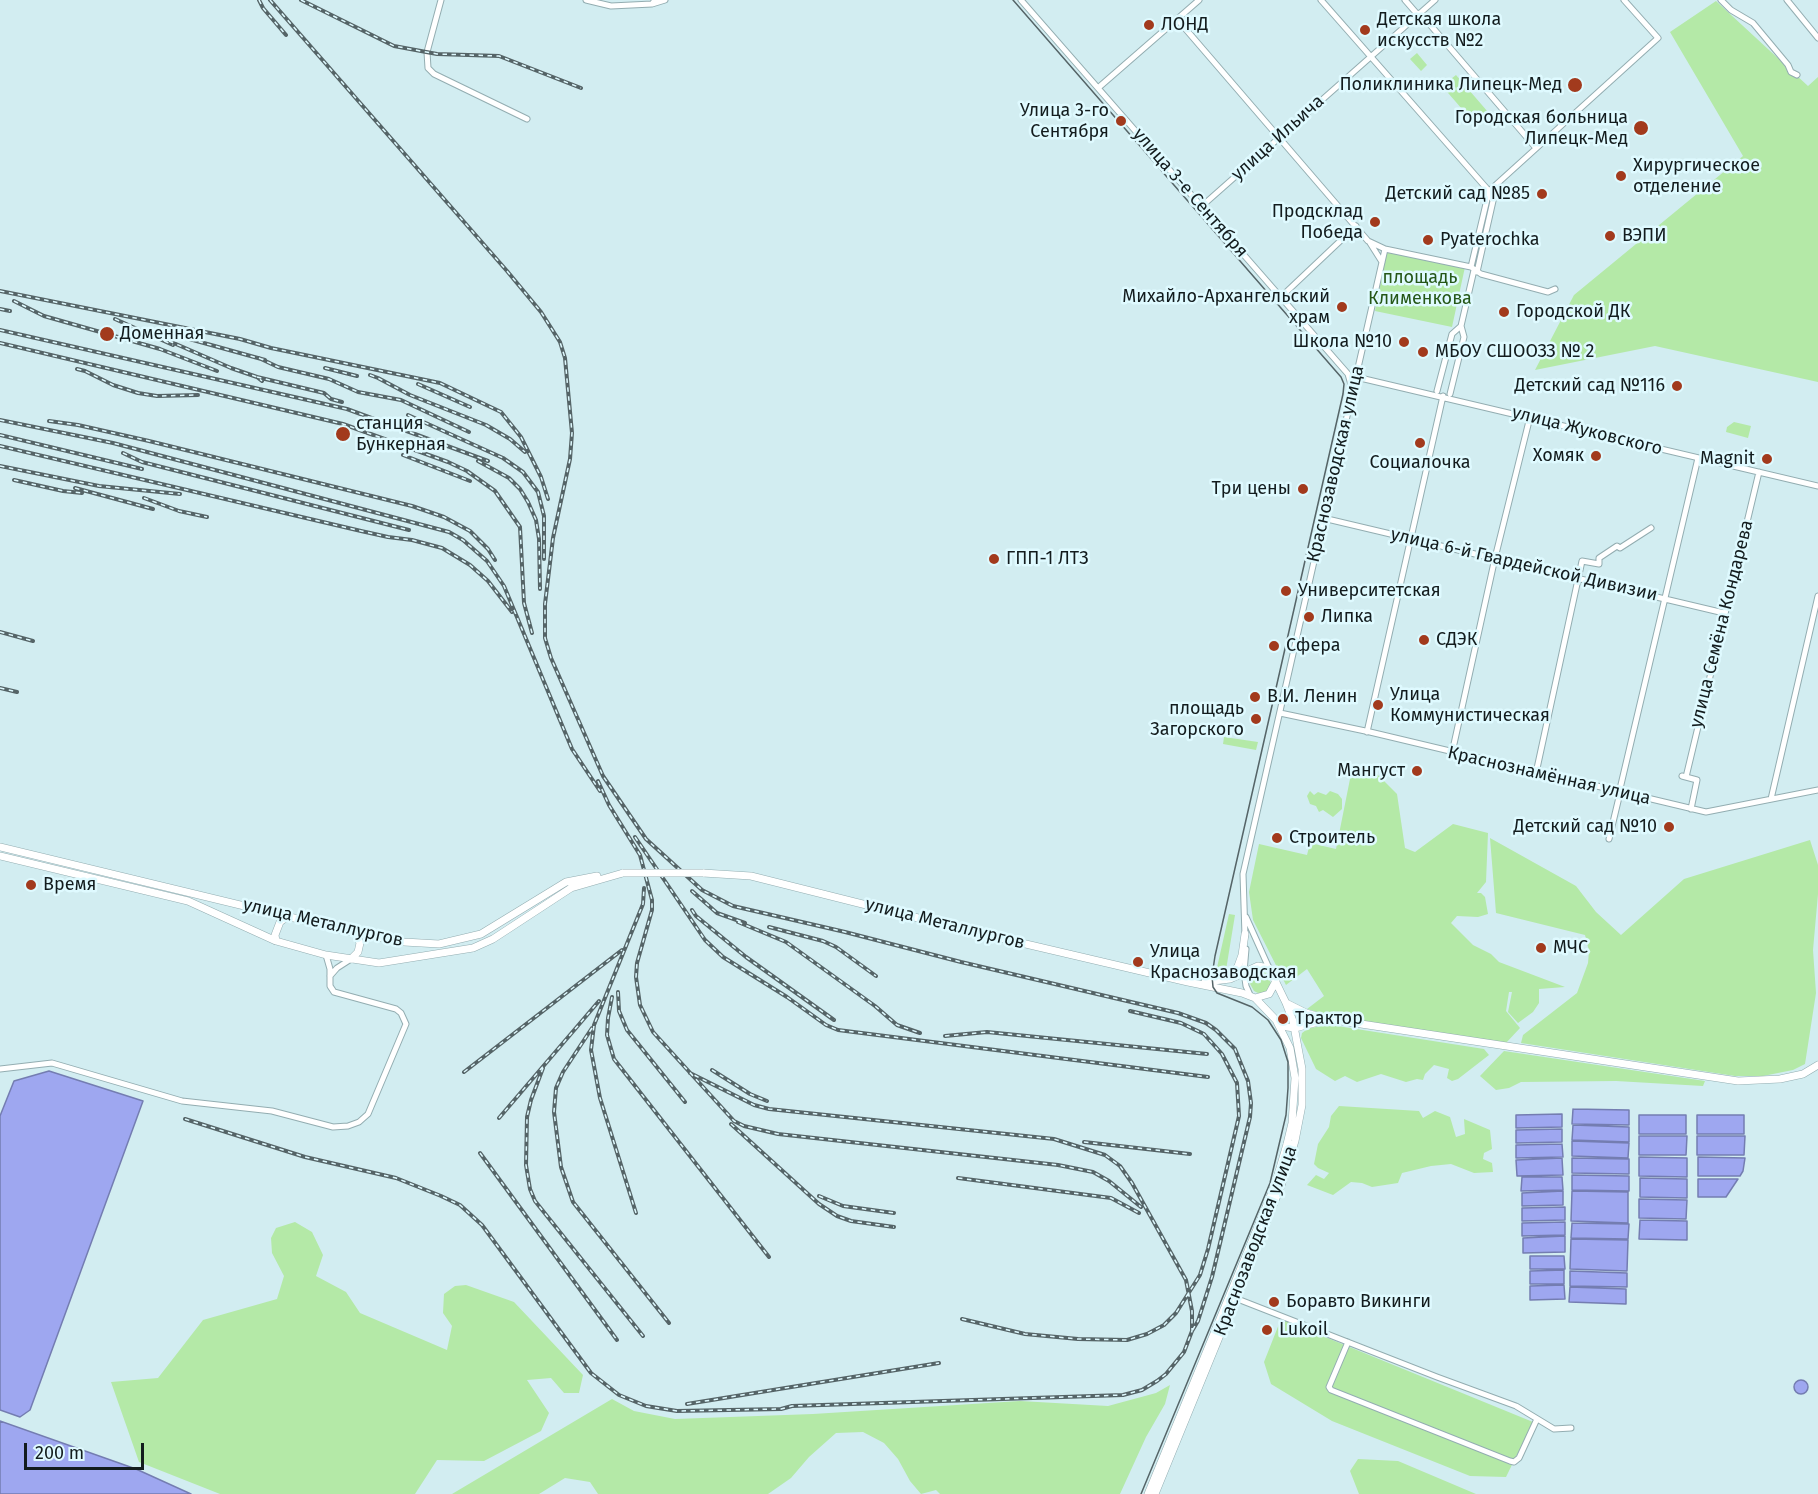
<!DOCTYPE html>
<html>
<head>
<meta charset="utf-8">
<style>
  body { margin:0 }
  #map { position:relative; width:1818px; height:1494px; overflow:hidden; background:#d2edf1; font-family:"Fira Sans",sans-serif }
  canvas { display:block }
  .scale { position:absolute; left:24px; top:1443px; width:120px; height:27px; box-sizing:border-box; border:3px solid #131c1e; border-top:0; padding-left:8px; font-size:18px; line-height:21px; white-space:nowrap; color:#131c1e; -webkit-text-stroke:4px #dffaff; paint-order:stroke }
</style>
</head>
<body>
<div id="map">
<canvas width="1818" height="1494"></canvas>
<div class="scale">200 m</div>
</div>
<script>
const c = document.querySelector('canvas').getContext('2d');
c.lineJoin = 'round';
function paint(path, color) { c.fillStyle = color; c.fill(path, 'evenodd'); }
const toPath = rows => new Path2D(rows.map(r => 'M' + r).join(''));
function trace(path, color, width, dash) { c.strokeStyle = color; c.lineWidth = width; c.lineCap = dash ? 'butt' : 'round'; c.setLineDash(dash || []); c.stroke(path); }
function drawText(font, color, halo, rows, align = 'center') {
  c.font = font + ' "Fira Sans",sans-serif'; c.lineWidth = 5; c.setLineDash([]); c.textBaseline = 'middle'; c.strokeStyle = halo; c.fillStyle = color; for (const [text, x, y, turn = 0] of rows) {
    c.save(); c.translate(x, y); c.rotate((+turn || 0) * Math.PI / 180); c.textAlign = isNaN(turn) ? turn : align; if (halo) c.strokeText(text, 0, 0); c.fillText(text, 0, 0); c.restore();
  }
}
const green = toPath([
  [1716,1,1808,86,1818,77,1818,382,1655,346,1535,370,1574,295,1743,156,1670,32],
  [1417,53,1427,65,1421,71,1410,59],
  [1456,75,1488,112,1475,124,1442,86],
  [1387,251,1465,267,1452,327,1375,311],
  [1734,422,1751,426,1748,438,1726,432,1727,427],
  [1224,737,1258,742,1256,750,1223,744],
  [1352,769,1373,770,1397,794,1405,848,1415,852,1453,824,1488,833,1486,882,1477,893,1481,893,1485,897,1488,914,1478,917,1457,916,1451,923,1473,945,1491,954,1499,962,1565,987,1539,989,1539,1003,1533,1012,1518,1023,1508,1012,1512,992,1509,992,1506,1011,1520,1028,1506,1043,1331,1016,1307,1009,1324,996,1307,969,1286,985,1253,920,1249,892,1259,844,1307,855,1310,843,1336,849],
  [1310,791,1314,795,1318,792,1326,795,1330,791,1338,794,1342,799,1342,809,1333,817,1323,810,1319,812,1316,806,1310,804,1307,796],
  [1490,838,1576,886,1596,912,1621,935,1684,879,1810,840,1818,865,1818,894,1813,950,1816,993,1805,1064,1793,1070,1763,1076,1735,1076,1521,1043,1523,1035,1577,993,1588,963,1589,951,1585,935,1496,913],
  [1229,914,1235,915,1226,970,1225,972,1216,972],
  [1259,970,1267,973,1272,986,1271,989,1260,994,1254,991,1249,982,1252,973],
  [1331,1025,1484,1049,1489,1055,1458,1079,1452,1081,1447,1078,1449,1069,1434,1065,1425,1074,1423,1080,1417,1079,1406,1082,1381,1074,1357,1082,1345,1076,1335,1081,1316,1069,1301,1038,1302,1033,1309,1028],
  [1504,1051,1705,1081,1703,1086,1616,1081,1521,1082,1509,1088,1496,1090,1480,1076],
  [1339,1106,1419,1111,1423,1118,1435,1111,1450,1117,1456,1137,1465,1134,1464,1119,1490,1130,1492,1149,1484,1153,1483,1159,1492,1163,1493,1172,1474,1173,1451,1164,1431,1166,1402,1173,1398,1183,1372,1187,1362,1183,1351,1182,1333,1195,1307,1185,1316,1175,1324,1179,1329,1173,1318,1168,1314,1164,1318,1144,1329,1127,1331,1116],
  [295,1222,312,1232,323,1255,316,1276,346,1292,360,1313,447,1350,452,1326,443,1313,444,1294,455,1286,466,1285,514,1302,583,1375,579,1393,564,1393,551,1378,527,1380,549,1413,541,1431,484,1461,437,1460,415,1494,220,1494,139,1462,111,1382,158,1378,203,1320,277,1299,284,1276,272,1253,271,1238,276,1228],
  [1281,1319,1533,1422,1506,1477,1470,1476,1332,1421,1271,1384,1264,1362],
  [1170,1385,1165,1404,1146,1437,1120,1494,940,1494,936,1490,921,1494,910,1481,898,1459,884,1443,863,1432,836,1433,809,1457,791,1478,768,1494,598,1494,590,1482,565,1478,539,1494,452,1494,612,1399,634,1411,675,1419,813,1414,1020,1401,1108,1406,1156,1393],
  [1358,1459,1398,1461,1476,1494,1359,1494,1350,1471]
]);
const water = toPath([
  [49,1071,143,1101,30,1410,20,1417,0,1410,0,1116,14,1081,49,1071],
  [1573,1109,1629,1110,1629,1125,1572,1124,1573,1109],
  [1562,1114,1562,1127,1516,1128,1516,1115,1562,1114],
  [1639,1115,1686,1115,1686,1134,1639,1134,1639,1115],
  [1697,1115,1744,1115,1744,1134,1697,1134,1697,1115],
  [1573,1125,1629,1127,1629,1142,1572,1140,1573,1125],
  [1562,1129,1562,1142,1516,1143,1516,1130,1562,1129],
  [1639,1136,1687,1136,1686,1155,1639,1155,1639,1136],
  [1697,1136,1745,1136,1744,1155,1697,1155,1697,1136],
  [1572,1141,1629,1143,1628,1158,1572,1156,1572,1141],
  [1562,1144,1563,1157,1516,1158,1516,1145,1562,1144],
  [1639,1157,1687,1158,1687,1177,1639,1176,1639,1157],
  [1698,1157,1745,1158,1743,1171,1740,1176,1698,1176,1698,1157],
  [1562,1158,1563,1175,1517,1176,1516,1160,1562,1158],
  [1572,1158,1629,1159,1629,1174,1572,1173,1572,1158],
  [1572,1175,1629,1176,1629,1191,1572,1190,1572,1175],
  [1522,1177,1562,1177,1563,1190,1521,1191,1522,1177],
  [1640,1178,1687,1179,1687,1198,1640,1197,1640,1178],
  [1698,1179,1738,1179,1726,1197,1698,1197,1698,1179],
  [1563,1191,1563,1205,1522,1206,1522,1193,1563,1191],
  [1572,1191,1628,1192,1628,1223,1571,1221,1572,1191],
  [1639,1199,1687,1200,1686,1219,1639,1218,1639,1199],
  [1565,1207,1565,1220,1522,1221,1522,1208,1565,1207],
  [1640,1220,1687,1221,1687,1240,1639,1239,1640,1220],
  [1565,1222,1565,1235,1522,1236,1522,1223,1565,1222],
  [1572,1223,1629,1224,1628,1239,1571,1238,1572,1223],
  [1565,1236,1565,1252,1523,1253,1523,1238,1565,1236],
  [1571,1239,1628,1240,1627,1271,1570,1269,1571,1239],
  [1530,1256,1564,1256,1565,1269,1530,1269,1530,1256],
  [1564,1270,1564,1284,1530,1284,1530,1271,1564,1270],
  [1570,1271,1627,1273,1627,1287,1570,1286,1570,1271],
  [1564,1285,1565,1299,1530,1300,1530,1286,1564,1285],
  [1570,1287,1626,1289,1626,1304,1569,1302,1570,1287],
  '1794 1387a7 7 0 1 1 14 0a7 7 0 1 1-14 0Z',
  [0,1421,136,1469,191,1494,0,1494,0,1421]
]);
const minor = toPath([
  [441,0,427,52,428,68,434,74,527,119],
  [586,0,611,6,652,4,655,0],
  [1021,0,1348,374,1352,388],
  [1321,0,1489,191,1493,201,1477,272],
  [1405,0,1418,15],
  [1721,0,1731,10,1753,23,1788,65,1791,72,1797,75],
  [1787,0,1818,38],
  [652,4,665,0],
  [1420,13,1536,148],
  [1177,19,1368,241,1385,249,1471,267,1481,274,1548,292,1555,289],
  [1098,88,1199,0],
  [1202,206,1435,0],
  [1370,243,1382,262],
  [1471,267,1489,191,1658,38,1624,0],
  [1281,297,1356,226],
  [1356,377,1818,486],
  [1437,391,1452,334,1461,326,1474,270],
  [1450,394,1464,337,1461,326],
  [1323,518,1724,613],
  [1280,713,1370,732,1706,812,1818,790],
  [1367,732,1443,396],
  [1452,753,1495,558,1530,417],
  [1536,773,1582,561,1599,564,1599,558,1617,546,1620,548,1651,528],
  [1682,776,1697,780,1691,809],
  [1686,777,1759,472],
  [1619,793,1698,458],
  [1771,799,1818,596],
  [1609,839,1620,793],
  [1246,917,1269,968],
  [1245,936,1243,874,1385,249],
  [1246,949,1244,972,1246,986,1250,995],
  [330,976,337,968,351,959],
  [0,1069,52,1063,182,1101,272,1111,333,1127,348,1126,359,1122,368,1114,406,1024,401,1013,396,1009,334,992,330,986,330,969,326,955],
  [1235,1298,1437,1377,1516,1406,1554,1429,1571,1428],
  [1348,1342,1329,1387,1331,1390,1510,1461,1514,1462,1519,1458,1537,1419]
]);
const major = toPath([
  [0,847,356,933,404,942,439,944,481,934,566,882,597,876],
  [0,856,188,901,276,941,326,955,379,963,473,948,493,939,571,888,623,873],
  [703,873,751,876,966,930,1188,982,1242,993,1255,998,1276,1020,1290,1048,1295,1078,1292,1123,1287,1144,1275,1185,1148,1494],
  [276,941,275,935,280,922,288,916],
  [351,959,358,952,360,943,356,933],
  [1231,976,1238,966,1242,955,1245,934],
  [1255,998,1269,994,1276,981],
  [1286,1003,1306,1013,1328,1019,1738,1081,1780,1079,1803,1074,1818,1065],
  [1280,1023,1287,1027,1295,1028,1326,1020],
  [1155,1494,1281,1186,1295,1141,1302,1105,1302,1069,1293,1021,1286,1003,1269,968,1258,966,1230,979,1205,982]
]);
const tram = toPath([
  [1013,0,1334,369,1341,377,1344,384,1343,394,1215,956,1212,976,1213,987,1217,993,1252,1007,1268,1020,1281,1040,1288,1062,1288,1088,1286,1115,1270,1183,1141,1494]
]);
const rail = toPath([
  [259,0,263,8,286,35],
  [270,0,507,271,541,312,560,342,565,358,572,433,570,459,553,538,545,604,545,638,551,658,603,776,646,839,702,890,733,906,845,932,961,962,1178,1013,1206,1023,1216,1030,1235,1049,1248,1081,1251,1103,1250,1117,1212,1277,1198,1321,1192,1331],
  [301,0,394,46,437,54,499,56,581,88],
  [0,291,240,339,271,348,440,383,501,412,521,437,541,477,548,499],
  [14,301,44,316,160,349,217,371],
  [0,309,10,311],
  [115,319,173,345],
  [165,329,175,335,265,360],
  [0,330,347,409,488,461],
  [169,341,231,368,257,377,262,381],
  [0,343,343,424,448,462,467,471,495,491,520,527,524,603,532,633],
  [259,358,278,367,329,379,358,392,401,400,469,432],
  [325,368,357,376],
  [77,369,85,371,113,385,138,393,157,396,198,395],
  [370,375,378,378,410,395,486,425,510,439,525,452],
  [257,377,324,393,331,399,342,402],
  [418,384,470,407],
  [408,415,503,458,523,472,538,492,544,516,544,559],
  [0,420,113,443,449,532,463,540,487,561,504,586,572,749,600,791],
  [49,421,78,425,149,441,412,506,444,517,470,531,488,549,495,560],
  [0,435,142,469],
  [0,446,361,531,388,537,412,540,442,548,470,565,488,581,512,612],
  [123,453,142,462,409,530],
  [403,455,470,481],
  [478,461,509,478,520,489,528,502,536,520,539,539,540,589],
  [0,466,99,486,180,494],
  [14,480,63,491,82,493],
  [75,488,153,509],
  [144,498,179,511,207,517],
  [0,632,33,641],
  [0,688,17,692],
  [598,781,609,805,640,855,652,900,652,910,637,963,636,977,640,1005,653,1032,734,1121,744,1126,778,1134,1058,1165,1093,1172,1109,1181,1141,1207],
  [635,837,705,940,723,957,787,997,826,1025,838,1030,1208,1077],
  [692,891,717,913,745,923],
  [692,910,696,916,746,957,834,1020],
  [738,922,786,942,875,1006,897,1025,920,1033],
  [769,927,823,941,836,947,876,976],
  [618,992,619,1011,627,1030,685,1102],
  [612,997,608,1018,607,1035,614,1059,769,1257],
  [592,1028,563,1072,556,1088,554,1112,561,1167,573,1202,669,1323],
  [945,1036,987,1032,1207,1054],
  [543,1068,531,1100,527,1117,526,1165,530,1189,535,1201,643,1336],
  [712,1070,750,1094,767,1101],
  [464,1072,622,950],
  [499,1118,599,1001],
  [185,1119,305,1157,396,1178,441,1196,460,1205,482,1225,591,1373,619,1395,646,1406,677,1411,781,1409,792,1406,1123,1395,1142,1390,1157,1381,1166,1374,1184,1352,1192,1331,1192,1311,1186,1280,1132,1183,1120,1166,1105,1155,1054,1139,769,1109,754,1105,690,1073],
  [731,1124,819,1204,837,1216,851,1221,894,1227],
  [1084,1142,1190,1154],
  [480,1153,617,1340],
  [958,1178,1111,1198,1139,1213],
  [819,1196,843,1206,894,1213],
  [636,1213,600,1098,591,1050,594,1025,643,904,644,888],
  [962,1319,1025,1334,1078,1339,1127,1340,1147,1334,1164,1325,1176,1313,1200,1275,1208,1249,1239,1116,1237,1083,1222,1054,1204,1034,1181,1023,1130,1011],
  [687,1404,939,1363]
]);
const majorBridge = toPath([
  [623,873,703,873]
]);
const markers = [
  [1149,25,6,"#a23a1d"],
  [1365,30,6,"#a23a1d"],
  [1575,85,8,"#a23a1d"],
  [1121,121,6,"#a23a1d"],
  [1641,128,8,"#a23a1d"],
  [1621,176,6,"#a23a1d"],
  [1542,194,6,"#a23a1d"],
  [1375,222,6,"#a23a1d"],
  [1610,236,6,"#a23a1d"],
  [1428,240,6,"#a23a1d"],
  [1342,307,6,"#a23a1d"],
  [1504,312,6,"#a23a1d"],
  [107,334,8,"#a23a1d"],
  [1404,342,6,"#a23a1d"],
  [1423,352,6,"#a23a1d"],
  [1677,386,6,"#a23a1d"],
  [343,434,8,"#a23a1d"],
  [1420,443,6,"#a23a1d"],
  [1596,456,6,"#a23a1d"],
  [1767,459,6,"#a23a1d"],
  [1303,489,6,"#a23a1d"],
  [994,559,6,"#a23a1d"],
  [1286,591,6,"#a23a1d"],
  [1309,617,6,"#a23a1d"],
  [1424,640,6,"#a23a1d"],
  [1274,646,6,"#a23a1d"],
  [1255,697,6,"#a23a1d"],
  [1378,705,6,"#a23a1d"],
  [1256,719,6,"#a23a1d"],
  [1417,771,6,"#a23a1d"],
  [1669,827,6,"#a23a1d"],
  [1277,838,6,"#a23a1d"],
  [31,885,6,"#a23a1d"],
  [1541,948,6,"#a23a1d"],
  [1138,962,6,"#a23a1d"],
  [1283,1019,6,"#a23a1d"],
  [1274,1302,6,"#a23a1d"],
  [1267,1330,6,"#a23a1d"]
];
const poiNames = [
  ["Детская школа",1377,20],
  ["искусств №2",1377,41],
  ["ЛОНД",1161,25],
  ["Поликлиника Липецк-Мед",1562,85,"right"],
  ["Улица 3-го",1109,111,"right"],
  ["Сентября",1109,132,"right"],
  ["Городская больница",1628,118,"right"],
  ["Липецк-Мед",1628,139,"right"],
  ["Хирургическое",1633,166],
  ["отделение",1633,187],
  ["Детский сад №85",1530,194,"right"],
  ["Продсклад",1363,212,"right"],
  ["Победа",1363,233,"right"],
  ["ВЭПИ",1622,236],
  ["Pyaterochka",1440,240],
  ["Михайло-Архангельский",1330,297,"right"],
  ["храм",1330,318,"right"],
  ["Городской ДК",1516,312],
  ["Доменная",120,334],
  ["Школа №10",1392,342,"right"],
  ["МБОУ СШООЗЗ № 2",1435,352],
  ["Детский сад №116",1665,386,"right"],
  ["станция",356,424],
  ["Бункерная",356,445],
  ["Хомяк",1584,456,"right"],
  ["Magnit",1755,459,"right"],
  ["Социалочка",1420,463,"center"],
  ["Три цены",1291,489,"right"],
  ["ГПП-1 ЛТЗ",1006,559],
  ["Университетская",1298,591],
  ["Липка",1321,617],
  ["СДЭК",1436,640],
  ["Сфера",1286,646],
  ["Улица",1390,695],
  ["Коммунистическая",1390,716],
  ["В.И. Ленин",1267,697],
  ["площадь",1244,709,"right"],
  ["Загорского",1244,730,"right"],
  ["Мангуст",1405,771,"right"],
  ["Детский сад №10",1657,827,"right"],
  ["Строитель",1289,838],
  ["Время",43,885],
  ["МЧС",1553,948],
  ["Улица",1150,952],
  ["Краснозаводская",1150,973],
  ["Трактор",1295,1019],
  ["Боравто Викинги",1286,1302],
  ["Lukoil",1279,1330]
];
const streetNames = [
  ["улица Ильича",1278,138,-42],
  ["улица 3-е Сентября",1190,193,49],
  ["улица Жуковского",1587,431,14],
  ["Краснозаводская улица",1336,464,-77],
  ["улица 6-й Гвардейской Дивизии",1524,565,13],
  ["улица Семёна Кондарева",1722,624,-76],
  ["Краснознамённая улица",1549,776,13],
  ["улица Металлургов",323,923,13],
  ["улица Металлургов",945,924,14],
  ["Краснозаводская улица",1256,1241,-69]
];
const parkNames = [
  ["площадь",1420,278],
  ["Клименкова",1420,299]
];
paint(green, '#b4e9a7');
paint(water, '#9ea7f0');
trace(water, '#747db1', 1.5);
trace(minor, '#93adb1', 7);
trace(major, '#93adb1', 8);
trace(minor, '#fff', 5);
trace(major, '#fff', 7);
trace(tram, '#556467', 1.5);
trace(rail, '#556467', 4);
trace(rail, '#dffaff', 1.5, [4.5]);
trace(majorBridge, '#93adb1', 8, []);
trace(majorBridge, '#fff', 7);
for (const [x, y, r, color] of markers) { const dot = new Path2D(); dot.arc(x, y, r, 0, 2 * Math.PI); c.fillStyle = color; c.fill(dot); trace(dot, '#dffaff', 2); }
drawText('18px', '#131c1e', '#dffaff', poiNames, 'left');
drawText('18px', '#131c1e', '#dffaff', streetNames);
drawText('18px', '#255717', '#dffaff', parkNames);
</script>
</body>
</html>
